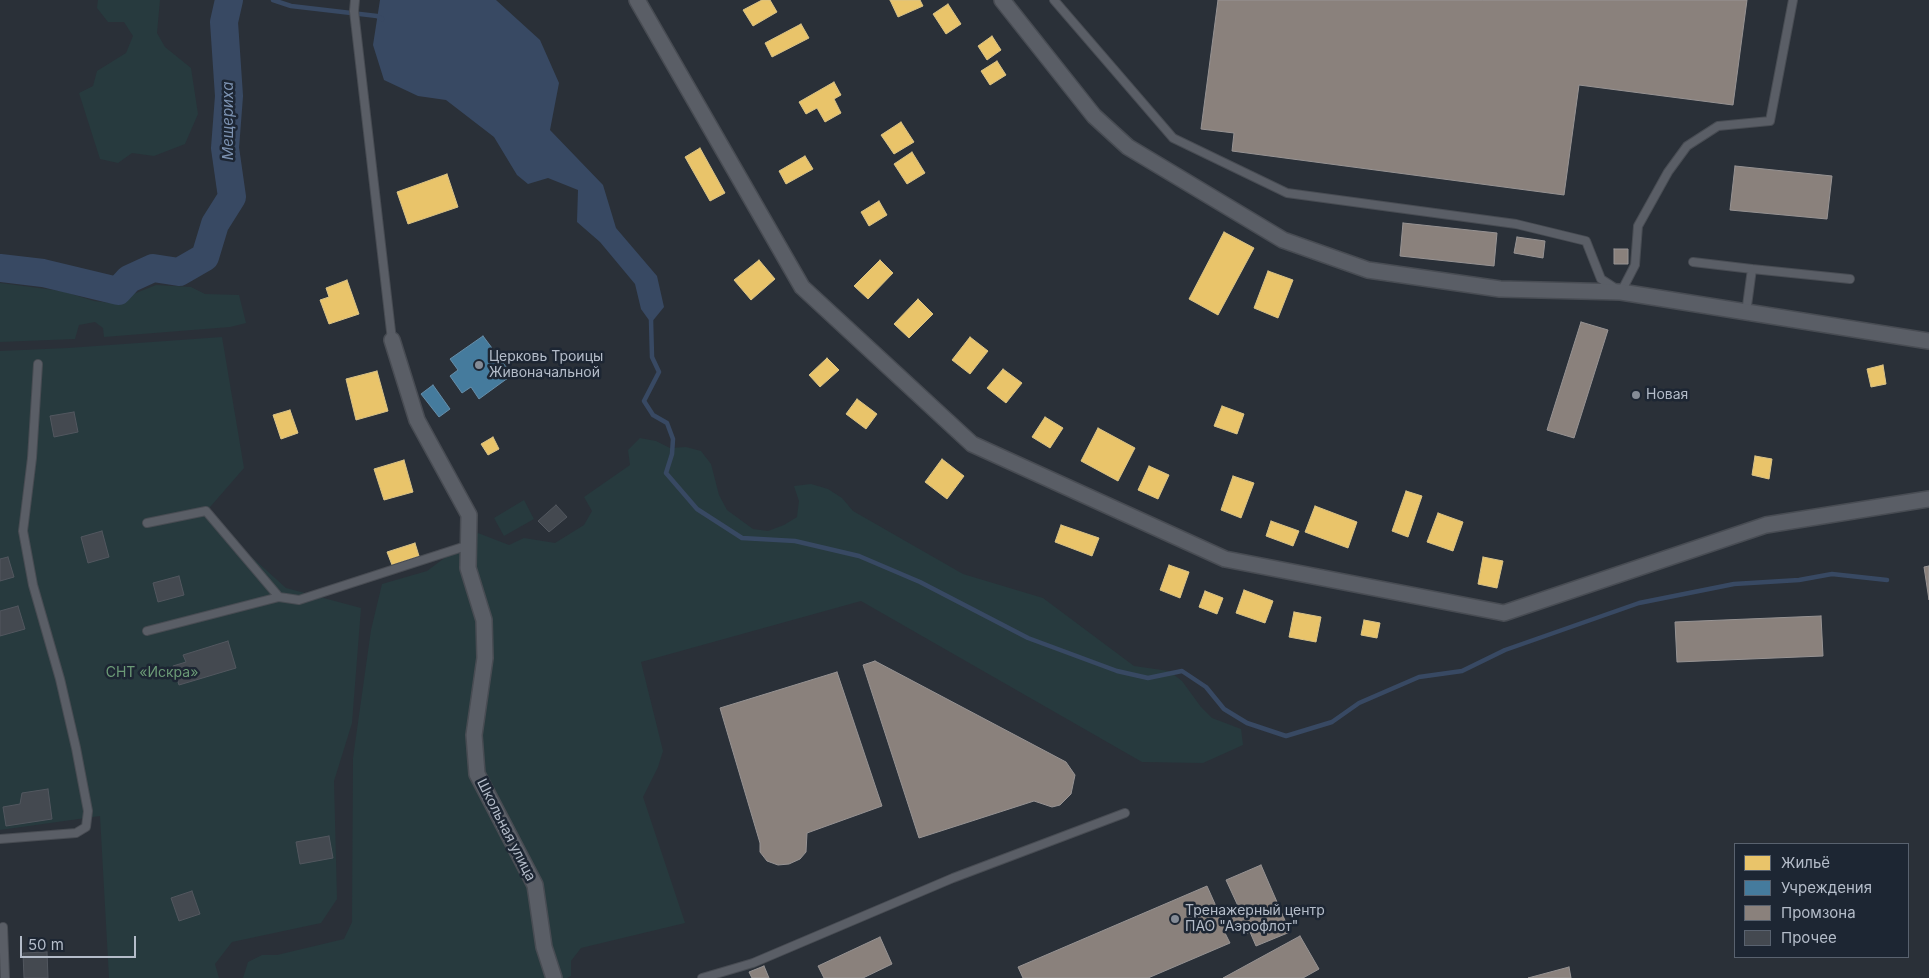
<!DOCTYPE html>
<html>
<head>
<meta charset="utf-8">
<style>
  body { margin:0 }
  #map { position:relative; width:1929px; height:978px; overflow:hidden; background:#2a3038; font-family:Inter,sans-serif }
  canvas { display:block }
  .legend { position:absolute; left:1734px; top:843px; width:175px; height:115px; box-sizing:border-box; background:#1d2633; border:1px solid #59626f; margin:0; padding:6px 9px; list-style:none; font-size:15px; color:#b4bcc9 }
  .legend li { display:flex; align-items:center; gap:10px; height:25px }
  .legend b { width:25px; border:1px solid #59626f }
  .scale { position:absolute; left:20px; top:936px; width:116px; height:22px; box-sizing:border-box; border:2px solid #b4bcc9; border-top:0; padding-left:6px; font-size:15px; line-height:18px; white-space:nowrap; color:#b4bcc9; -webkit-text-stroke:4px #1d2633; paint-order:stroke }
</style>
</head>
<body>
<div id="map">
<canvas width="1929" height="978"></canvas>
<ul class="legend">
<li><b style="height:14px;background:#e9c46a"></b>Жильё</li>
<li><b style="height:14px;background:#457b9d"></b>Учреждения</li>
<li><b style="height:14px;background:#8a817c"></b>Промзона</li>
<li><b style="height:14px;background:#444950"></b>Прочее</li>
</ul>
<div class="scale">50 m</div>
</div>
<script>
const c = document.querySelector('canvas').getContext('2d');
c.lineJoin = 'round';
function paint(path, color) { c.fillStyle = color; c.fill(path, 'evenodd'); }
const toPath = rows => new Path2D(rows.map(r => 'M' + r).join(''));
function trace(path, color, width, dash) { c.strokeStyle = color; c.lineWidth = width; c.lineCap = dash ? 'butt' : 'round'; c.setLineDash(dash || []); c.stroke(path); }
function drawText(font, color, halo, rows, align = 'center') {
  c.font = font + ' Inter,sans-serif'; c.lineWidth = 5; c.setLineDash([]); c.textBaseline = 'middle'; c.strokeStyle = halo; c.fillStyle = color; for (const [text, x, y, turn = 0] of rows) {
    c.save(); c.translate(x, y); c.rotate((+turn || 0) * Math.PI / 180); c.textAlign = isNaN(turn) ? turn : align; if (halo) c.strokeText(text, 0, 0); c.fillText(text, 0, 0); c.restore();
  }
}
const green = toPath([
  [98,0,160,0,157,33,165,47,191,68,198,114,185,144,154,156,132,153,118,163,100,159,79,93,93,86,97,71,126,53,133,36,124,22,108,22,97,8],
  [0,283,62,291,94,301,111,303,156,285,191,287,205,294,239,295,246,323,230,327,104,337,103,328,95,322,79,325,75,339,0,342],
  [222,337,244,468,204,514,286,588,361,608,352,723,334,781,337,899,321,923,232,942,215,964,219,978,109,978,100,816,0,830,0,351,68,348],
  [640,438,656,441,670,448,686,447,701,451,711,464,719,495,727,510,753,529,768,531,784,525,797,517,799,501,794,486,811,484,828,489,842,498,853,511,963,574,1043,598,1134,666,1169,671,1182,681,1201,707,1212,718,1241,729,1243,745,1203,763,1142,762,861,601,641,662,663,751,658,767,643,797,685,923,581,948,571,961,571,976,567,978,243,978,248,962,262,955,277,955,344,939,352,922,353,758,371,630,382,584,427,571,478,533,509,545,524,538,555,543,584,525,592,511,584,497,630,465,628,450],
  [524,500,534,519,504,536,494,518]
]);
const water = toPath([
  [380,0,496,0,540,40,559,83,550,130,603,185,616,228,657,276,664,307,651,323,641,309,635,284,600,242,577,222,578,190,548,178,528,184,517,175,494,137,446,100,418,96,384,80,373,45]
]);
const homes = toPath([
  [762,0,770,0,777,12,753,26,743,10,762,0],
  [890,0,920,0,923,6,898,17,890,0],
  [948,4,961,24,946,34,933,14,948,4],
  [801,24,809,38,772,57,765,43,801,24],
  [992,36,1001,50,987,60,978,46,992,36],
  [997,61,1006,75,990,85,981,71,997,61],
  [834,82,841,95,834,99,841,113,825,122,817,108,806,114,799,102,834,82],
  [901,122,914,142,894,154,881,135,901,122],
  [700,148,725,193,710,201,685,157,700,148],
  [912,152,925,173,907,184,894,164,912,152],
  [805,156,813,169,786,184,779,171,805,156],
  [447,174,458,207,408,224,397,192,447,174],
  [879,201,887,215,869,226,861,212,879,201],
  [1224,232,1254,248,1218,315,1189,299,1224,232],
  [759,260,775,279,751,300,734,280,759,260],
  [880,260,893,273,868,299,854,286,880,260],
  [1268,271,1293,280,1278,318,1254,308,1268,271],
  [347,280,359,314,329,324,320,300,329,297,326,288,347,280],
  [918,299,933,314,909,338,894,324,918,299],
  [970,337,988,351,970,374,952,360,970,337],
  [827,358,839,370,820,387,809,375,827,358],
  [1883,365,1886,384,1871,387,1867,369,1883,365],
  [1003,369,1022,383,1006,403,987,388,1003,369],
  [377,371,388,411,356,420,346,379,377,371],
  [857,399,877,414,866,429,846,414,857,399],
  [1222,406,1244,414,1237,434,1214,426,1222,406],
  [290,410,298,433,281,439,273,415,290,410],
  [1045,417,1063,428,1050,448,1032,437,1045,417],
  [1098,428,1135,448,1118,481,1081,461,1098,428],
  [493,437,499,449,488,455,481,444,493,437],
  [1755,456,1772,459,1769,479,1752,475,1755,456],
  [942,459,964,476,947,499,925,482,942,459],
  [404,460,413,492,384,500,374,469,404,460],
  [1149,466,1169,475,1158,499,1138,490,1149,466],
  [1233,476,1254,483,1241,518,1221,510,1233,476],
  [1406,491,1422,496,1408,537,1392,531,1406,491],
  [1315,506,1357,522,1348,548,1305,532,1315,506],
  [1438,513,1463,522,1453,551,1427,542,1438,513],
  [1271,521,1299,531,1293,546,1266,536,1271,521],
  [1061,525,1099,538,1092,556,1055,542,1061,525],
  [415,543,419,556,392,565,387,552,415,543],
  [1483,557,1503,561,1497,588,1478,584,1483,557],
  [1169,565,1189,572,1180,598,1160,590,1169,565],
  [1244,590,1273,601,1265,623,1236,613,1244,590],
  [1205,591,1223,598,1217,614,1199,607,1205,591],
  [1294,612,1321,617,1316,642,1289,637,1294,612],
  [1364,620,1380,623,1377,638,1361,635,1364,620]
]);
const public = toPath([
  [483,336,512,375,479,399,471,387,462,393,450,376,458,370,450,359,483,336],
  [433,385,450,409,439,417,421,394,433,385]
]);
const industry = toPath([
  [1218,0,1747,0,1733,105,1579,85,1564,195,1232,151,1234,133,1201,129,1218,0],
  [1735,166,1832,176,1827,219,1730,210,1735,166],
  [1403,223,1497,233,1494,266,1400,256,1403,223],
  [1517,237,1545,241,1543,258,1514,253,1517,237],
  [1614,249,1628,249,1628,264,1614,264,1614,249],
  [1581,322,1608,330,1574,438,1547,430,1581,322],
  [1929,566,1929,600,1924,567,1929,566],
  [1821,616,1823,656,1677,662,1675,622,1821,616],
  [875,661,1066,762,1075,775,1071,794,1060,805,1052,807,1034,801,919,838,863,665,875,661],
  [837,672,882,806,807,833,806,852,800,859,789,864,778,865,767,861,760,852,760,843,720,708,837,672],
  [1261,865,1290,932,1256,946,1250,932,1245,934,1241,924,1224,931,1230,943,1148,978,1023,978,1018,967,1207,886,1223,922,1236,916,1232,908,1238,906,1226,880,1261,865],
  [1300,936,1319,969,1303,978,1223,978,1300,936],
  [880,937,892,964,863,978,824,978,818,966,880,937],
  [764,966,769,978,752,978,749,972,764,966],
  [1569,967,1571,978,1528,978,1569,967]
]);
const stream = toPath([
  [273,0,291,6,377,16,382,19],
  [651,320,652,357,659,372,644,401,653,415,667,423,673,439,672,454,666,473,697,509,742,538,795,541,859,556,920,582,1028,638,1117,671,1148,678,1182,671,1206,687,1224,709,1247,723,1286,736,1332,722,1359,703,1419,677,1462,671,1505,650,1639,603,1734,584,1799,580,1832,574,1887,580]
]);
const river = toPath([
  [0,268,43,273,118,291,129,279,153,268,179,272,205,257,215,224,232,197,225,148,229,96,224,22,229,0]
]);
const building = toPath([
  [74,412,78,432,54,437,50,416,74,412],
  [556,505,567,517,549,532,538,521,556,505],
  [102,531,109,557,88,563,81,537,102,531],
  [8,557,14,577,0,581,0,559,8,557],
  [179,576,184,595,158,602,153,583,179,576],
  [18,606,25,629,0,636,0,611,18,606],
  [228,641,236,668,179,685,173,666,186,662,183,655,228,641],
  [48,789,52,819,6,826,3,807,20,804,22,793,48,789],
  [329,836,333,858,300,864,296,842,329,836],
  [192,891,200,914,179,921,171,898,192,891],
  [47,952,48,978,24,978,23,953,47,952]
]);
const service = toPath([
  [355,0,354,11,392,340],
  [1054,0,1173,138,1287,193,1516,224,1586,241,1601,279,1621,292,1635,265,1638,226,1668,172,1687,146,1718,126,1770,121,1793,0],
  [1693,262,1752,269],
  [1746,313,1752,269,1850,279],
  [147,523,206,511,279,597],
  [147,631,279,597,299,600,469,545],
  [0,839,76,833,86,827,88,811,76,748,60,679,33,585,23,531,32,458,38,364],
  [3,927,5,978],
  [702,978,753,963,953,878,1125,813]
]);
const minor = toPath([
  [637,0,802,287,972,444,1225,559,1504,613,1766,525,1929,499],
  [1002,0,1094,116,1128,147,1283,240,1368,270,1500,289,1621,292,1929,341],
  [392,340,417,420,469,515,468,568,484,620,485,658,474,735,477,774,535,885,544,947,554,978]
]);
const markers = [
  [479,365,5,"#848b96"],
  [1636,395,5,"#848b96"],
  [1175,919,5,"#848b96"]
];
const poiNames = [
  ["Церковь Троицы",489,357],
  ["Живоначальной",489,373],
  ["Новая",1646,395],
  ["Тренажерный центр",1185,911],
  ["ПАО \"Аэрофлот\"",1185,927]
];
const parkNames = [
  ["СНТ «Искра»",152,673]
];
const streetNames = [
  ["Школьная улица",506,830,63]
];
const waterNames = [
  ["Мещериха",228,121,-90]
];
paint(green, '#273a3e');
paint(water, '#384963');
paint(homes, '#e9c46a');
trace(homes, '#d9c286', 1);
paint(public, '#457b9d');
trace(public, '#668eaa', 1);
paint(industry, '#8a817c');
trace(industry, '#979393', 1);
trace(stream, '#384963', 4.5);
trace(river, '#384963', 28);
paint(building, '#444950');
trace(building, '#52575f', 1);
trace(service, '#484c53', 10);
trace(minor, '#484c53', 18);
trace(service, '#5a5e66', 8);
trace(minor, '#5a5e66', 15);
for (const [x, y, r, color] of markers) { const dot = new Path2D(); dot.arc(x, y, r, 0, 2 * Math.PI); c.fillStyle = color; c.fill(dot); trace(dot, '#1d2633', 2); }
drawText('14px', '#b4bcc9', '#1d2633', poiNames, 'left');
drawText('14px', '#6b9a76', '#1d2633', parkNames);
drawText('14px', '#b4bcc9', '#1d2633', streetNames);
drawText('italic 15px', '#7c92b1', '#1d2633', waterNames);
</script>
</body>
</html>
